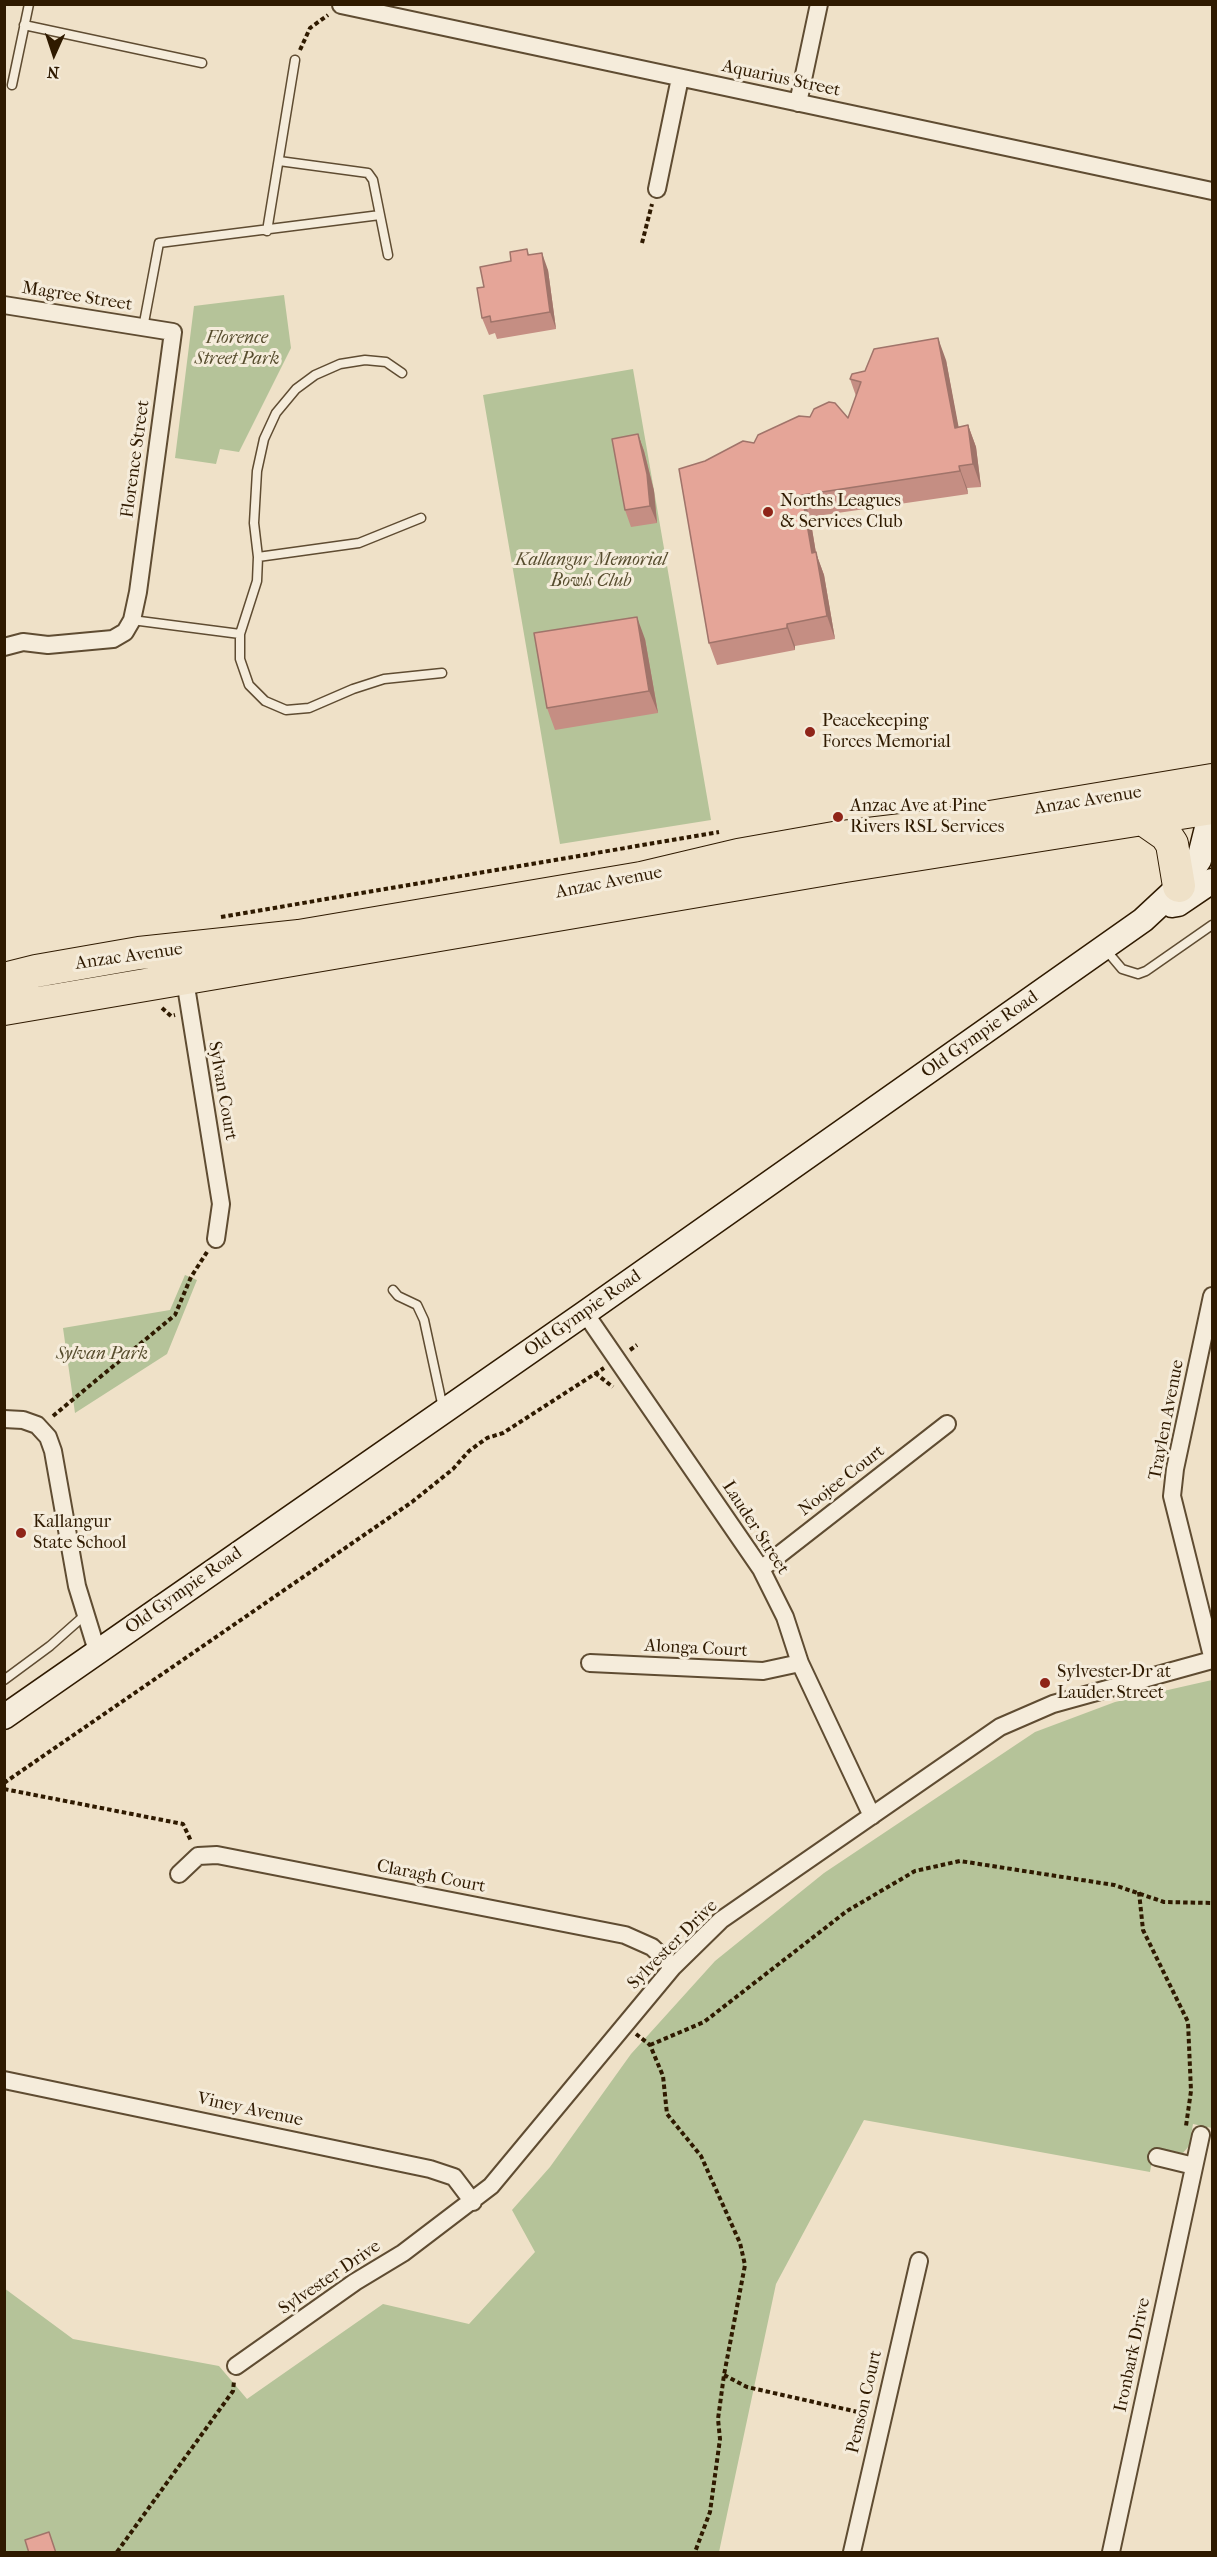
<!DOCTYPE html>
<html>
<head>
<meta charset="utf-8">
<style>
  body { margin:0 }
  #map { position:relative; width:1217px; height:2557px; overflow:hidden; background:#efe1c8; font-family:"IM FELL French Canon",serif }
  canvas { display:block }
  .frame { position:absolute; inset:0; border:6px solid #2f1a00; pointer-events:none }
  .north { position:absolute; left:24px; top:24px; width:60px; height:60px; -webkit-text-stroke:4px #f5ecdb; paint-order:stroke; rotate:183deg; font-size:16px; font-weight:700; line-height:24px; text-align:center; color:#2f1a00 }
  .north::after { content:''; display:block; margin:auto; width:21px; height:27px; background:#2f1a00; clip-path:polygon(50% 0,100% 100%,50% 72%,0 100%) }
</style>
</head>
<body>
<div id="map">
<canvas width="1217" height="2557"></canvas>
<div class="frame"></div>
<div class="north">N</div>
</div>
<script>
const c = document.querySelector('canvas').getContext('2d');
c.lineJoin = 'round';
function paint(path, color) { c.fillStyle = color; c.fill(path, 'evenodd'); }
const toPath = rows => new Path2D(rows.map(r => 'M' + r).join(''));
function trace(path, color, width, dash) { c.strokeStyle = color; c.lineWidth = width; c.lineCap = dash ? 'butt' : 'round'; c.setLineDash(dash || []); c.stroke(path); }
function drawText(font, color, halo, rows, align = 'center') {
  c.font = font + ' "IM FELL French Canon",serif'; c.lineWidth = 6; c.setLineDash([]); c.textBaseline = 'middle'; c.strokeStyle = halo; c.fillStyle = color; for (const [text, x, y, turn = 0] of rows) {
    c.save(); c.translate(x, y); c.rotate((+turn || 0) * Math.PI / 180); c.textAlign = isNaN(turn) ? turn : align; if (halo) c.strokeText(text, 0, 0); c.fillText(text, 0, 0); c.restore();
  }
}
const green = toPath([
  [284,295,291,348,239,452,220,449,216,464,175,458,194,306],
  [633,369,711,820,560,844,483,395],
  [185,1275,197,1280,167,1354,75,1413,63,1328,170,1310],
  [1212,1680,1212,2128,1193,2124,1189,2146,1183,2153,1154,2148,1150,2172,864,2120,776,2284,719,2552,5,2552,4,2288,73,2339,219,2366,247,2399,383,2304,469,2324,535,2252,512,2210,550,2167,631,2054,715,1961,824,1873,1035,1732,1115,1702]
]);
const path = toPath([
  [300,50,310,28,328,15],
  [642,243,652,204],
  [221,917,719,832],
  [162,1008,171,1016,175,1015],
  [630,1350,637,1345],
  [595,1373,613,1387],
  [53,1416,175,1315,191,1277,207,1252],
  [4,1783,412,1502,453,1469,469,1451,487,1438,503,1433,604,1368],
  [4,1789,183,1824,191,1841],
  [1139,1892,1143,1930,1188,2022,1191,2091,1186,2126],
  [636,2034,650,2045,663,2076,667,2114,701,2156,740,2243,745,2265,724,2375,718,2419,720,2439,710,2512,695,2552],
  [650,2045,704,2022,847,1911,915,1871,960,1861,1114,1885,1164,1902,1212,1903],
  [724,2375,747,2387,867,2414],
  [117,2552,233,2391,234,2381]
]);
const lane = toPath([
  [24,25,202,63],
  [12,85,29,4],
  [279,161,368,173,373,180,388,255],
  [267,231,295,60],
  [143,328,159,243,380,215],
  [258,557,359,543,421,518],
  [132,620,240,634,257,581,258,557,254,523,257,471,264,439,276,413,296,389,315,375,340,364,365,360,386,362,402,373],
  [240,634,240,659,249,685,265,701,286,710,309,708,353,689,384,679,442,673],
  [1106,950,1122,969,1138,974,1146,971,1212,925],
  [393,1290,398,1296,417,1305,424,1320,443,1408],
  [4,1680,50,1646,85,1615]
]);
const street = toPath([
  [341,5,1212,191],
  [798,103,819,4],
  [657,189,680,78],
  [4,305,173,332,138,592,132,620,125,632,113,639,48,645,23,642,4,647],
  [184,974,221,1204,216,1239],
  [1212,1296,1175,1469,1172,1496,1212,1656],
  [585,1313,761,1569,785,1617,800,1663,872,1816],
  [4,1419,23,1420,37,1425,48,1437,53,1451,77,1586,97,1651],
  [761,1569,947,1424],
  [590,1663,763,1671,800,1663],
  [179,1874,198,1856,217,1855,625,1935,652,1947,673,1967],
  [4,2080,430,2169,454,2177,473,2202],
  [1157,2157,1194,2166],
  [236,2366,355,2282,403,2253,491,2186,673,1967,721,1920,1000,1727,1053,1704,1212,1660],
  [852,2552,919,2261],
  [1111,2552,1201,2135]
]);
const secondary = toPath([
  [1172,905,1178,904,1212,881],
  [4,1717,585,1313,1143,920,1186,880,1199,860,1209,820,1208,791]
]);
const highway = toPath([
  [1143,819,1166,835,1172,844,1179,886],
  [4,979,36,971,139,953,299,936,641,878,738,855,834,838,936,826,1212,780],
  [4,1009,845,866,1212,808]
]);
const wall = toPath([
  [527,249,529,255,548,270,556,329,497,339,495,333,489,335,482,318,511,261],
  [946,360,958,427,968,425,976,447,981,487,967,488,968,494,810,517,816,553,824,575,835,639,795,646,795,650,717,665,709,643,705,461,754,443,810,417,848,418,856,396,850,379],
  [638,434,644,451,654,491,657,523,631,527,625,510],
  [645,639,658,713,555,730,547,708]
]);
const shadedWall = toPath([
  [542,253,548,270,556,329,550,312],
  [938,338,946,360,963,450,955,428],
  [968,425,976,447,981,487,973,464],
  [638,434,644,451,654,491,657,523,650,506],
  [959,466,967,488,968,494,960,471],
  [802,495,810,517,816,553,824,575,835,639,827,616,812,553],
  [637,617,645,639,658,713,649,691],
  [787,624,795,646,795,650,787,628]
]);
const building = toPath([
  [527,249,528,255,542,253,550,312,491,322,490,316,482,318,477,288,484,287,480,267,511,261,510,252,527,249],
  [938,338,955,428,968,425,973,464,959,466,960,471,802,495,812,553,816,552,827,616,787,624,787,628,709,643,679,469,705,461,743,441,754,443,758,435,799,416,810,417,814,409,829,402,835,403,848,418,861,382,850,379,852,374,865,371,874,349,938,338],
  [638,434,647,474,650,506,625,510,612,439,638,434],
  [637,617,649,691,547,708,534,633,637,617],
  [49,2532,56,2553,29,2553,25,2540,49,2532]
]);
const markers = [
  [768,512,6,"#8f2418"],
  [810,732,6,"#8f2418"],
  [838,817,6,"#8f2418"],
  [21,1533,6,"#8f2418"],
  [1045,1683,6,"#8f2418"]
];
const streetNames = [
  ["Aquarius Street",781,79,12],
  ["Magree Street",77,297,9],
  ["Florence Street",136,459,-82],
  ["Anzac Avenue",1088,801,-9],
  ["Anzac Avenue",609,883,-11],
  ["Anzac Avenue",129,957,-8],
  ["Old Gympie Road",980,1035,-35],
  ["Sylvan Court",222,1091,80],
  ["Old Gympie Road",583,1314,-35],
  ["Traylen Avenue",1167,1420,-79],
  ["Noojee Court",842,1481,-38],
  ["Lauder Street",755,1528,57],
  ["Old Gympie Road",184,1591,-35],
  ["Alonga Court",696,1649,3],
  ["Claragh Court",431,1877,11],
  ["Sylvester Drive",673,1945,-45],
  ["Viney Avenue",250,2110,12],
  ["Sylvester Drive",330,2278,-34],
  ["Ironbark Drive",1133,2355,-78],
  ["Penson Court",865,2402,-77]
];
const parkNames = [
  ["Florence",237,339],
  ["Street Park",237,360],
  ["Kallangur Memorial",591,561],
  ["Bowls Club",591,582],
  ["Sylvan Park",102,1355]
];
const poiNames = [
  ["Norths Leagues",780,502],
  ["& Services Club",780,523],
  ["Peacekeeping",822,722],
  ["Forces Memorial",822,743],
  ["Anzac Ave at Pine",850,807],
  ["Rivers RSL Services",850,828],
  ["Kallangur",33,1523],
  ["State School",33,1544],
  ["Sylvester Dr at",1057,1673],
  ["Lauder Street",1057,1694]
];
paint(green, '#b5c399');
trace(lane, '#5f4c32', 11);
trace(street, '#5f4c32', 20);
trace(secondary, '#2f1a00', 27);
trace(highway, '#2f1a00', 34);
trace(path, '#2f1a00', 4, [4.5, 3]);
trace(lane, '#f5ecdb', 8);
trace(street, '#f5ecdb', 16);
trace(secondary, '#f5ecdb', 24);
trace(highway, '#efe1c8', 32);
paint(wall, '#c58e83');
paint(shadedWall, '#a0746a');
paint(building, '#e5a598');
trace(building, '#a0746a', 1.5);
for (const [x, y, r, color] of markers) { const dot = new Path2D(); dot.arc(x, y, r, 0, 2 * Math.PI); c.fillStyle = color; c.fill(dot); trace(dot, '#f5ecdb', 2); }
drawText('18px', '#2f1a00', '#f5ecdb', streetNames);
drawText('italic 18px', '#574d2e', '#f5ecdb', parkNames);
drawText('18px', '#2f1a00', '#f5ecdb', poiNames, 'left');
</script>
</body>
</html>
